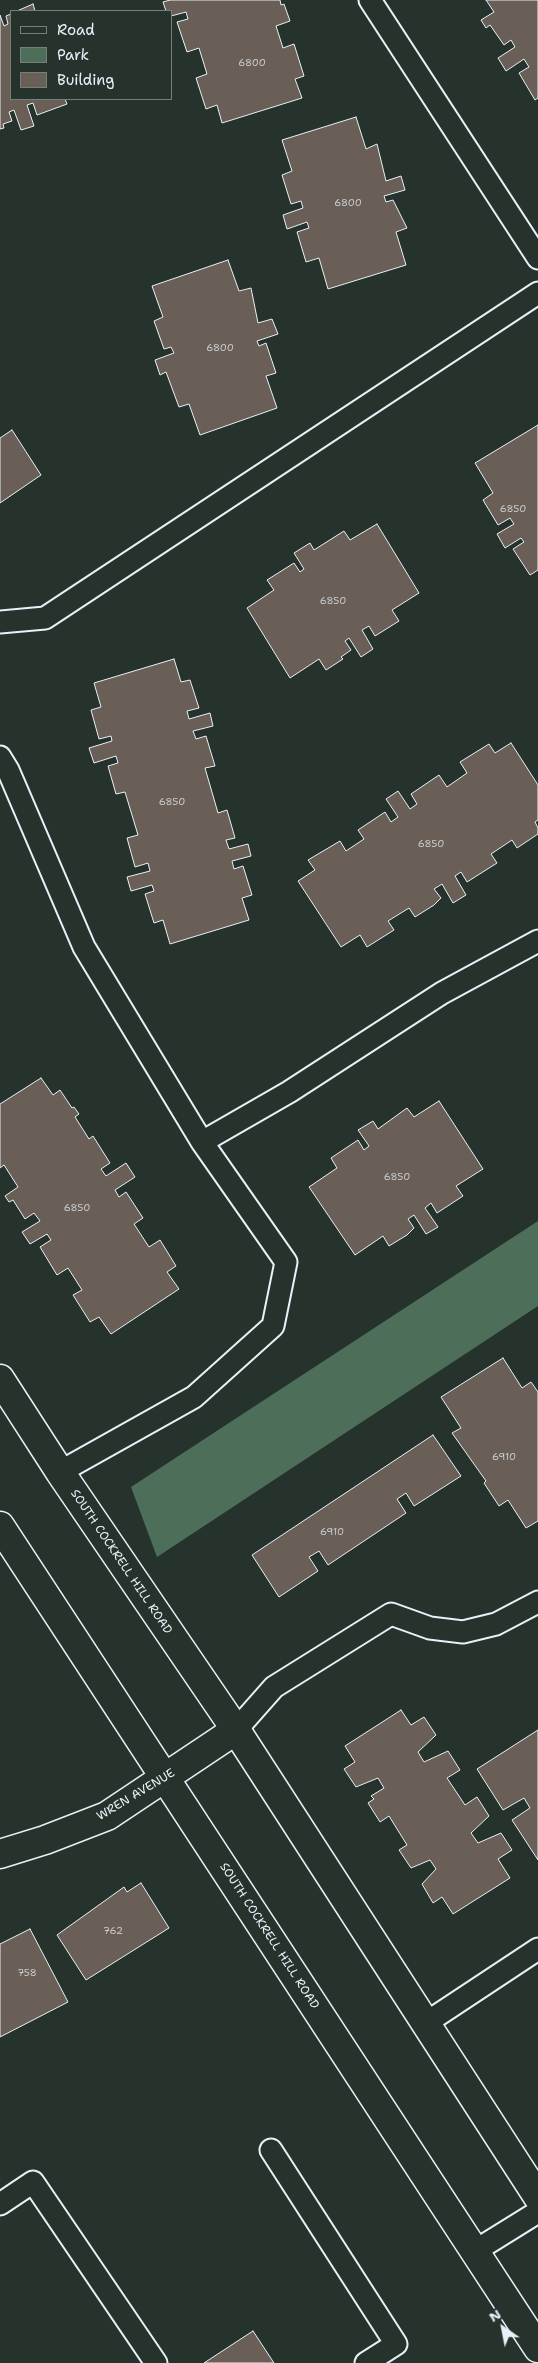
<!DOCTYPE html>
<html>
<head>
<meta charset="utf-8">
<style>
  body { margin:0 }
  #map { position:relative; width:538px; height:2363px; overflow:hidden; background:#26332d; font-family:"Shantell Sans",sans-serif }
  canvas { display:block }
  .legend { position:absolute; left:10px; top:10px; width:162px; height:90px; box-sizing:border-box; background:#26332d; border:1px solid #747f7e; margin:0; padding:6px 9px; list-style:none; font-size:15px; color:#e8f1f8 }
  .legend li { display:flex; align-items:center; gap:10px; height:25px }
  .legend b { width:25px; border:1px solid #747f7e }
  .north { position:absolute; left:478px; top:2303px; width:50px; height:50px; -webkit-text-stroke:4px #26332d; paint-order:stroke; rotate:327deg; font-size:14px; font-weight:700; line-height:20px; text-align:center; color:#e8f1f8 }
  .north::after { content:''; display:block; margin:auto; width:18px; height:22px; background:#e8f1f8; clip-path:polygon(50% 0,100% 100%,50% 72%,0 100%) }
</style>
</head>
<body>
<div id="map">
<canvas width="538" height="2363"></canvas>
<ul class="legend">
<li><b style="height:6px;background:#26332d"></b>Road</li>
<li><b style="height:14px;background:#4d6f5a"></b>Park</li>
<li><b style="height:14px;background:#6a5f56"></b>Building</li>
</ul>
<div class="north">N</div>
</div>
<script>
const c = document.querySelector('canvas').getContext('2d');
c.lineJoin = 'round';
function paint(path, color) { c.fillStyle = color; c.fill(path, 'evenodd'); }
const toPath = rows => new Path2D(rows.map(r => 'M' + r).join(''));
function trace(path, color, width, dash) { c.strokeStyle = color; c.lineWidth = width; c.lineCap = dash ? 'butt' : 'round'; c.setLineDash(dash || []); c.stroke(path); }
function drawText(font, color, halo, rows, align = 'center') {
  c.font = font + ' "Shantell Sans",sans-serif'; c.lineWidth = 5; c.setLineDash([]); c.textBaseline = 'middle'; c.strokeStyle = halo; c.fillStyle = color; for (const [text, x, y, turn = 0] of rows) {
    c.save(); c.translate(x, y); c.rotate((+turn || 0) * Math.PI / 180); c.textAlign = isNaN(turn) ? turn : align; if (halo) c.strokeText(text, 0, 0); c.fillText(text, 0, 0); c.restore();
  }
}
const green = toPath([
  [538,1221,538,1306,157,1557,131,1487]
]);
const building = toPath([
  [170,0,280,0,281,5,284,4,290,21,276,26,283,48,294,44,304,76,295,79,302,98,222,123,217,105,206,109,196,78,207,74,199,48,187,52,177,22,188,19,186,12,171,16,171,11,166,11,163,2,170,0],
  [486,0,538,0,538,98,535,100,519,73,529,67,524,59,506,71,498,58,515,47,511,40,504,45,490,25,486,28,481,20,494,12,486,0],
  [33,4,35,11,17,11,33,4],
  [11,14,11,99,65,99,67,104,37,115,33,103,27,105,34,126,21,130,14,110,9,112,12,121,3,124,4,128,0,129,0,15,4,26,8,24,6,16,11,14],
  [356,117,366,149,377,144,386,181,401,176,405,190,384,196,386,202,393,200,407,228,396,232,406,265,328,289,319,258,306,262,297,232,309,228,307,222,287,229,283,215,303,208,301,201,291,204,282,175,292,171,282,140,356,117],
  [228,260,239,291,251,288,258,323,272,319,278,334,257,341,259,346,266,343,276,373,266,376,277,408,200,435,189,404,179,407,166,372,160,375,155,360,174,353,171,347,164,349,154,321,163,317,152,286,228,260],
  [538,425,538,570,530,575,513,549,524,542,521,538,505,548,497,534,514,524,510,518,498,525,483,500,493,493,475,463,538,425],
  [12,430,41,475,0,503,0,438,12,430],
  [377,524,419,593,392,610,399,621,375,636,369,626,362,630,373,649,361,657,349,638,345,641,351,650,341,657,343,659,326,670,319,659,290,678,247,608,274,590,267,580,294,563,300,572,304,569,294,553,310,543,314,550,344,531,350,540,377,524],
  [174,659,181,682,190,680,199,708,187,711,189,719,210,713,213,726,193,731,196,739,206,736,215,766,205,768,218,813,227,810,235,838,226,840,229,849,248,844,251,856,232,861,234,869,243,866,252,895,242,898,249,920,170,944,163,920,154,923,145,894,154,891,152,885,131,891,127,877,150,871,148,863,135,867,127,838,138,835,125,792,116,794,108,766,118,763,116,756,94,763,89,748,112,741,111,736,99,739,91,710,101,707,94,683,174,659],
  [511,743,538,785,538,820,535,822,538,828,538,834,517,848,512,840,491,854,497,863,467,882,461,872,455,876,466,895,453,903,442,884,434,889,441,898,434,905,415,917,409,908,388,921,394,930,367,947,360,935,341,947,298,881,315,870,308,860,340,841,346,851,364,839,358,830,385,812,391,822,398,817,386,799,398,791,410,809,417,804,411,794,439,775,447,787,467,773,460,762,489,744,495,753,511,743],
  [41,1078,53,1095,60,1090,72,1108,74,1107,79,1114,75,1117,89,1139,93,1136,110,1163,101,1169,106,1176,126,1163,135,1177,115,1190,119,1197,126,1192,143,1218,134,1224,149,1247,160,1240,176,1266,167,1272,179,1289,111,1334,99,1317,90,1322,73,1295,82,1290,68,1268,57,1275,40,1247,51,1240,47,1234,30,1244,22,1232,40,1221,34,1213,25,1219,13,1200,9,1202,5,1196,18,1187,4,1165,0,1168,0,1104,41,1078],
  [439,1101,483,1169,456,1186,463,1196,437,1213,431,1203,425,1208,438,1227,426,1234,414,1215,408,1219,414,1228,407,1235,389,1246,383,1236,355,1255,309,1187,337,1168,331,1158,358,1140,364,1150,369,1146,358,1130,373,1121,378,1129,407,1108,414,1117,439,1101],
  [503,1358,522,1388,531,1382,538,1392,538,1521,526,1528,508,1500,499,1506,484,1483,486,1481,452,1433,461,1428,441,1397,503,1358],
  [433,1435,461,1476,414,1506,406,1493,397,1499,406,1513,328,1565,319,1551,309,1557,318,1571,279,1597,252,1555,433,1435],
  [401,1710,411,1725,424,1717,436,1735,418,1752,424,1762,448,1751,460,1770,447,1778,465,1805,477,1797,489,1816,471,1833,478,1843,501,1833,512,1850,498,1859,510,1878,453,1914,442,1897,433,1903,422,1884,436,1869,430,1860,411,1868,399,1850,407,1845,389,1816,380,1822,368,1803,374,1799,371,1796,384,1788,378,1778,356,1787,344,1769,355,1762,345,1746,401,1710],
  [538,1730,538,1860,512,1820,530,1808,524,1798,503,1810,477,1769,538,1730],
  [141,1883,169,1928,86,1980,57,1935,124,1887,127,1892,141,1883],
  [30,1929,68,2002,0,2037,0,1944,30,1929],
  [253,2331,274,2363,204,2363,253,2331]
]);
const lane = toPath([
  [370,0,538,258],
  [0,622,45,618,538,293],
  [0,757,8,770,84,947,202,1142],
  [60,1472,194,1397,273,1326,286,1262,202,1142,289,1092,442,993,538,941],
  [236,1730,274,1687,391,1614,430,1628,463,1632,496,1624,538,1602],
  [426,2023,538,1949],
  [271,2150,396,2344,366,2363],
  [0,2204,33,2182,156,2363],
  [475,2251,538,2212]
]);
const street = toPath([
  [0,1854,45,1840,107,1816,236,1730]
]);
const secondary = toPath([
  [0,1379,60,1472,236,1730,538,2197],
  [0,1526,538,2348]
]);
const numberNames = [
  ["6800",252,63],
  ["6800",348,203],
  ["6800",220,348],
  ["6850",513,509],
  ["6850",333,601],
  ["6850",172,802],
  ["6850",431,844],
  ["6850",397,1177],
  ["6850",77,1208],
  ["6910",504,1457],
  ["6910",332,1532],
  ["762",113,1931],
  ["758",27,1973]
];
const streetNames = [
  ["SOUTH COCKRELL HILL ROAD",121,1562,56],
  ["WREN AVENUE",136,1795,-31],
  ["SOUTH COCKRELL HILL ROAD",269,1936,57]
];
paint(green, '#4d6f5a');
paint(building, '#6a5f56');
trace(building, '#e8f1f8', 1);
trace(lane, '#e8f1f8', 25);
trace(street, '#e8f1f8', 31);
trace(secondary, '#e8f1f8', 31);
trace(lane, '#26332d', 21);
trace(street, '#26332d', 28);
trace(secondary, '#26332d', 28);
drawText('10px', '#c8ccd0', null, numberNames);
drawText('12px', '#e8f1f8', '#26332d', streetNames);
</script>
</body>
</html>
